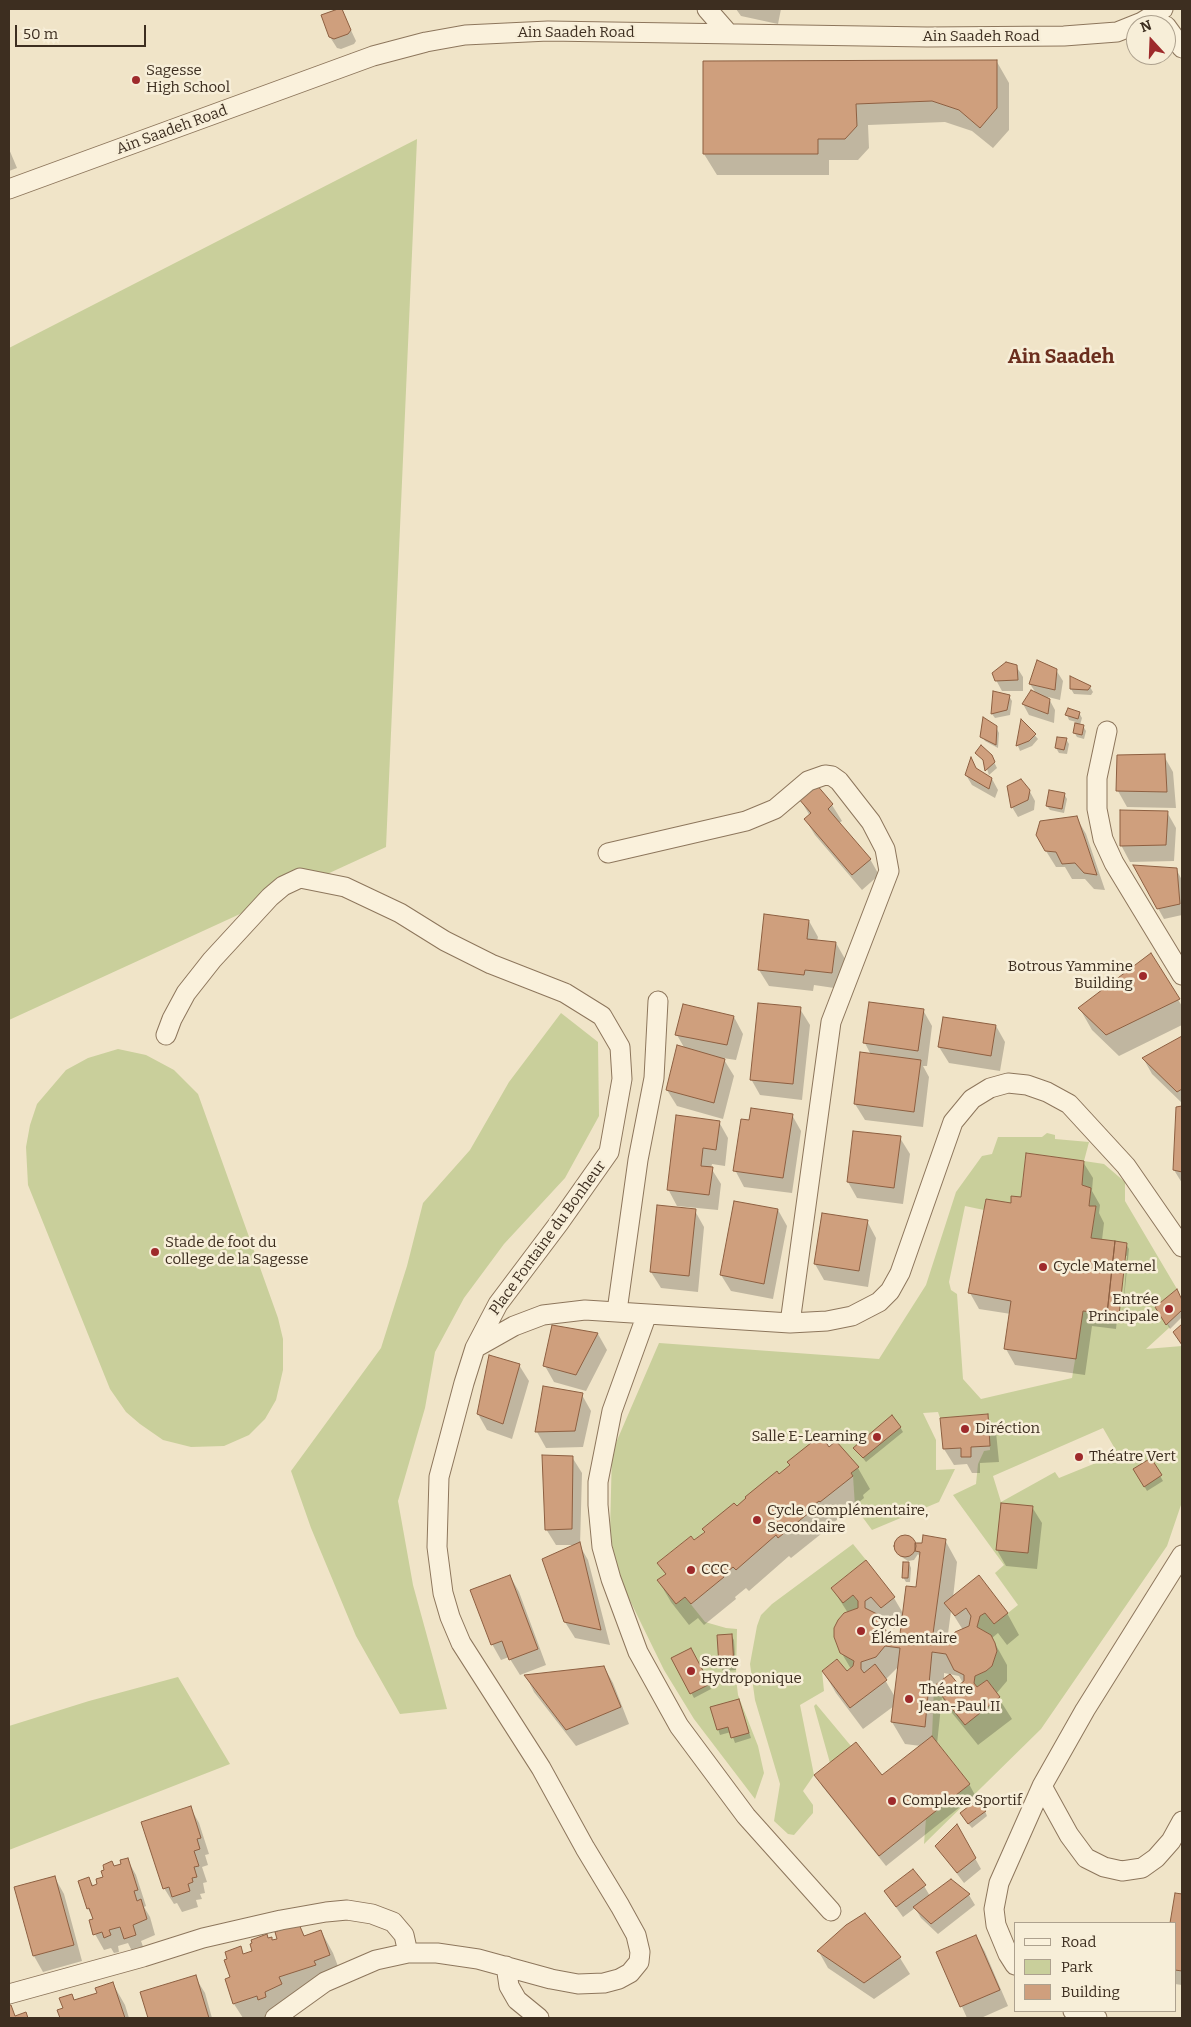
<!DOCTYPE html>
<html>
<head>
<meta charset="utf-8">
<style>
  body { margin:0 }
  #map { position:relative; width:1191px; height:2027px; overflow:hidden; background:#f0e4c8; font-family:Bitter,serif }
  canvas { display:block }
  .frame { position:absolute; inset:0; border:10px solid #3d2e20; pointer-events:none }
  .legend { position:absolute; left:1014px; top:1922px; width:162px; height:90px; box-sizing:border-box; background:#f7eed8; border:1px solid #ada18e; margin:0; padding:6px 9px; list-style:none; font-size:15px; color:#3d2e20 }
  .legend li { display:flex; align-items:center; gap:10px; height:25px }
  .legend b { width:25px; border:1px solid #ada18e }
  .north { position:absolute; left:1126px; top:15px; width:50px; height:50px; box-sizing:border-box; background:#f7eed8; border:1px solid #ada18e; border-radius:50%; rotate:340deg; font-size:14px; font-weight:700; line-height:20px; text-align:center; color:#3d2e20 }
  .north::after { content:''; display:block; margin:auto; width:18px; height:22px; background:#9e2a2b; clip-path:polygon(50% 0,100% 100%,50% 72%,0 100%) }
  .scale { position:absolute; left:15px; top:25px; width:131px; height:22px; box-sizing:border-box; border:2px solid #3d2e20; border-top:0; padding-left:6px; font-size:15px; line-height:18px; white-space:nowrap; color:#3d2e20; -webkit-text-stroke:4px #f7eed8; paint-order:stroke }
</style>
</head>
<body>
<div id="map">
<canvas width="1191" height="2027"></canvas>
<div class="frame"></div>
<ul class="legend">
<li><b style="height:6px;background:#faf1dc"></b>Road</li>
<li><b style="height:14px;background:#c9cf9b"></b>Park</li>
<li><b style="height:14px;background:#cf9f7d"></b>Building</li>
</ul>
<div class="north">N</div>
<div class="scale">50 m</div>
</div>
<script>
const c = document.querySelector('canvas').getContext('2d');
c.lineJoin = 'round';
function paint(path, color) { c.fillStyle = color; c.fill(path, 'evenodd'); }
const toPath = rows => new Path2D(rows.map(r => 'M' + r).join(''));
function trace(path, color, width, dash) { c.strokeStyle = color; c.lineWidth = width; c.lineCap = dash ? 'butt' : 'round'; c.setLineDash(dash || []); c.stroke(path); }
function drawText(font, color, halo, rows, align = 'center') {
  c.font = font + ' Bitter,serif'; c.lineWidth = 5; c.setLineDash([]); c.textBaseline = 'middle'; c.strokeStyle = halo; c.fillStyle = color; for (const [text, x, y, turn = 0] of rows) {
    c.save(); c.translate(x, y); c.rotate((+turn || 0) * Math.PI / 180); c.textAlign = isNaN(turn) ? turn : align; if (halo) c.strokeText(text, 0, 0); c.fillText(text, 0, 0); c.restore();
  }
}
const green = toPath([
  [417,139,386,847,9,1020,9,348],
  [561,1013,598,1042,599,1116,565,1178,504,1244,464,1298,435,1352,425,1408,398,1501,413,1585,447,1709,400,1714,356,1636,311,1528,291,1471,381,1348,407,1266,423,1203,470,1150,509,1082],
  [118,1049,146,1055,174,1070,198,1094,278,1318,283,1339,283,1370,276,1400,265,1419,249,1435,224,1446,191,1447,163,1440,140,1424,126,1412,110,1389,28,1185,26,1147,30,1125,37,1104,66,1070,88,1058],
  [1047,1133,1055,1135,1055,1139,1089,1142,1084,1161,1104,1164,1125,1182,1125,1201,1177,1289,1155,1307,1170,1327,1146,1349,1182,1346,1182,1502,1167,1546,1041,1729,924,1844,926,1818,970,1784,932,1736,934,1686,965,1724,1000,1697,987,1680,977,1687,974,1683,975,1676,986,1671,992,1666,997,1651,995,1643,991,1635,977,1627,980,1616,985,1613,994,1624,1018,1605,995,1573,1004,1565,953,1495,976,1484,978,1464,984,1451,990,1450,988,1414,940,1418,938,1412,923,1413,936,1440,936,1470,955,1469,939,1502,872,1530,855,1507,853,1476,851,1473,858,1467,829,1435,694,1540,691,1536,657,1563,666,1574,657,1580,676,1604,685,1597,705,1622,726,1628,737,1629,736,1678,738,1695,758,1746,764,1773,755,1799,694,1719,664,1670,617,1574,610,1532,612,1452,659,1343,879,1359,926,1285,956,1192,982,1156,992,1154,998,1137,1042,1137],
  [1026,1153,1084,1161,1082,1185,1091,1188,1089,1206,1096,1206,1091,1238,1127,1244,1119,1315,1083,1311,1072,1378,981,1399,963,1379,957,1294,951,1290,949,1282,965,1206,984,1210,986,1199,1020,1205],
  [1103,1428,1118,1454,1059,1478,1055,1472,1001,1502,993,1476],
  [853,1544,866,1560,831,1588,843,1602,853,1595,858,1601,858,1608,844,1613,834,1628,834,1637,840,1653,854,1661,853,1666,847,1671,837,1659,822,1671,824,1691,800,1705,814,1775,803,1791,813,1805,813,1813,794,1835,788,1834,774,1821,780,1784,755,1700,750,1664,757,1626,761,1615,772,1604],
  [178,1677,230,1764,9,1850,9,1726,89,1701],
  [816,1704,851,1746,830,1763,814,1706]
]);
const shadow = toPath([
  [341,9,356,41,354,44,341,49,337,48,330,37],
  [736,9,781,9,778,24,741,16],
  [704,62,997,62,1009,83,1009,130,993,148,972,131,945,122,868,125,869,148,858,160,829,160,829,175,717,175,704,154],
  [9,149,17,168,9,171],
  [1016,666,1023,677,1023,691,1002,691,996,680],
  [1056,670,1063,681,1060,700,1048,697,1055,710,1054,723,1029,715,1023,704,1036,693,1030,684],
  [1071,678,1090,687,1093,692,1091,695,1074,694,1071,689],
  [1009,696,1012,701,1010,715,995,718,992,714],
  [1079,713,1082,718,1080,725,1083,726,1086,731,1084,739,1077,737,1074,732,1076,722,1069,720,1067,715],
  [1022,721,1038,739,1032,746,1020,751,1018,746],
  [996,727,999,733,998,748,985,741,982,736],
  [1066,739,1069,744,1067,754,1059,753,1056,748],
  [977,753,991,756,997,768,989,775,985,763],
  [1164,756,1173,772,1176,808,1127,807,1118,791],
  [966,775,992,779,998,790,995,798,972,785],
  [815,785,832,805,842,821,839,823,870,859,879,875,862,890,815,835,805,819,810,816,800,799],
  [1029,790,1035,801,1034,810,1018,817,1012,807],
  [1064,794,1067,799,1064,813,1050,810,1047,806],
  [1167,812,1176,828,1174,861,1130,862,1121,845],
  [1076,817,1086,834,1105,890,1094,889,1085,879,1072,879,1065,867,1056,867,1046,851],
  [1135,867,1176,869,1182,880,1182,915,1164,919],
  [809,921,818,937,817,941,836,943,845,959,841,989,814,985,813,991,769,986,759,970],
  [1150,955,1182,1006,1182,1025,1119,1056,1092,1030,1080,1009],
  [800,1009,810,1025,802,1100,760,1095,751,1079],
  [923,1010,932,1026,927,1066,923,1066,929,1077,923,1127,865,1120,855,1104,871,1055,865,1043],
  [734,1017,743,1034,736,1060,723,1058,734,1076,723,1119,677,1106,667,1090,685,1049,677,1035],
  [996,1026,1005,1042,1000,1071,949,1063,939,1047],
  [1182,1037,1182,1103,1152,1074,1143,1058],
  [1177,1108,1182,1108,1182,1183,1174,1170],
  [792,1115,801,1131,792,1193,744,1187,735,1170,750,1122],
  [719,1122,728,1138,725,1166,712,1164,711,1168,721,1184,718,1210,677,1206,668,1189],
  [900,1138,910,1154,903,1204,857,1198,848,1182],
  [1083,1162,1093,1178,1092,1191,1100,1205,1099,1213,1104,1223,1102,1240,1126,1244,1129,1249,1122,1319,1127,1256,1124,1255,1116,1329,1092,1326,1085,1375,1015,1365,1006,1349,1011,1314,979,1309,970,1293,1012,1205],
  [778,1210,787,1226,773,1299,731,1291,721,1275],
  [695,1211,704,1227,698,1292,661,1288,651,1272],
  [867,1221,876,1238,868,1287,824,1280,815,1264],
  [1177,1291,1182,1302,1182,1317,1170,1329,1156,1307],
  [553,1326,598,1334,607,1350,586,1391,554,1382,545,1366],
  [519,1365,529,1381,512,1439,487,1430,478,1414],
  [582,1395,591,1411,583,1447,546,1448,537,1432],
  [987,1415,996,1432,999,1462,980,1463,980,1473,972,1473,967,1464,954,1465,944,1449],
  [900,1427,903,1432,866,1462,855,1448],
  [829,1448,858,1468,870,1489,863,1495,864,1498,833,1523,832,1521,820,1532,821,1534,791,1558,789,1556,749,1591,746,1588,735,1597,736,1599,704,1625,698,1618,689,1625,671,1602,658,1580,666,1575,659,1563,694,1541,779,1475],
  [572,1457,582,1473,580,1546,588,1560,610,1645,575,1638,565,1622,577,1545,556,1545,546,1529],
  [1151,1460,1163,1481,1147,1491,1135,1470],
  [1032,1507,1042,1523,1037,1569,1006,1566,997,1550],
  [901,1537,907,1537,915,1544,923,1544,945,1540,957,1562,953,1598,1007,1613,1019,1635,1007,1645,998,1633,992,1638,1007,1665,1007,1681,996,1694,1012,1719,978,1745,948,1708,942,1697,937,1744,969,1784,975,1795,886,1866,822,1786,816,1775,882,1776,921,1746,905,1744,892,1722,894,1706,863,1729,836,1693,823,1671,846,1673,851,1669,841,1652,848,1613,832,1588,894,1598,904,1615,917,1588,921,1559,918,1554,914,1560,908,1561,900,1556,897,1551,897,1542],
  [951,1611,963,1630,946,1649],
  [885,1617,894,1629,903,1622,901,1634,906,1641,892,1640,881,1620],
  [899,1666,895,1697,885,1680],
  [944,1673,959,1676,963,1683,959,1687,944,1680],
  [909,1563,911,1568,910,1582,906,1582,903,1577],
  [510,1576,519,1592,546,1665,520,1675,510,1659,509,1657,501,1660,492,1644],
  [731,1635,734,1640,736,1670,723,1671,720,1666,718,1636],
  [691,1650,711,1689,694,1698,673,1659],
  [604,1667,613,1683,629,1724,576,1746,534,1692,526,1676],
  [739,1700,751,1738,735,1743,731,1732,720,1735,711,1708],
  [190,1807,199,1823,209,1854,205,1855,208,1865,202,1867,207,1882,203,1883,205,1893,200,1894,202,1899,196,1900,198,1907,182,1912,177,1903,174,1904,164,1888],
  [985,1811,987,1816,972,1828,964,1819],
  [957,1826,981,1869,964,1883,936,1846],
  [127,1859,136,1875,146,1906,144,1907,150,1917,155,1935,141,1941,145,1952,134,1955,128,1943,118,1946,119,1952,114,1953,111,1948,104,1950,95,1934,94,1919,88,1909,80,1882,89,1878,94,1887,99,1885,114,1867,123,1865],
  [55,1878,64,1894,82,1961,43,1972,34,1956,16,1888],
  [924,1886,930,1896,969,1895,975,1905,938,1934,921,1918,915,1908,903,1917,885,1892],
  [1176,1894,1182,1895,1182,1985,1175,1984,1175,1923,1171,1923],
  [865,1915,900,1958,910,1974,874,1999,828,1968,819,1952],
  [299,1926,305,1937,321,1931,333,1953,342,1977,266,2018,243,2018,234,2004,226,1980,231,1978,240,1948,244,1955,253,1951,268,1940,273,1942,279,1940,280,1932],
  [976,1936,985,1952,1008,2006,981,2018,967,2018,938,1953],
  [195,1977,205,1993,212,2018,150,2018,142,1992],
  [113,1984,125,2005,129,2018,61,2018,58,2011,64,2009,72,1995,75,2001,98,1993]
]);
const building = toPath([
  [338,9,342,9,351,30,348,34,334,39,329,37,321,15,338,9],
  [997,60,997,108,980,128,959,110,932,101,856,104,857,126,845,139,818,139,818,154,703,154,703,61,997,60],
  [1037,660,1057,669,1055,690,1029,684,1037,660],
  [1006,662,1017,665,1018,680,995,681,992,673,1006,662],
  [1070,676,1091,686,1088,690,1070,689,1070,676],
  [1031,690,1050,699,1048,714,1022,704,1031,690],
  [993,691,1010,695,1007,710,991,714,993,691],
  [1068,708,1080,712,1078,719,1065,715,1068,708],
  [983,717,997,726,996,745,980,737,983,717],
  [1021,719,1036,734,1029,741,1016,746,1021,719],
  [1075,723,1084,725,1082,735,1073,733,1075,723],
  [1057,737,1067,738,1064,750,1055,748,1057,737],
  [981,745,992,755,995,762,985,771,983,760,975,753,981,745],
  [1165,754,1167,792,1116,791,1117,755,1165,754],
  [971,757,976,768,992,778,989,789,965,775,971,757],
  [1021,779,1030,790,1028,800,1011,808,1007,786,1021,779],
  [816,784,833,804,828,809,871,859,852,875,804,819,811,813,798,798,816,784],
  [1049,790,1065,793,1062,809,1046,806,1049,790],
  [1120,810,1168,811,1166,845,1120,846,1120,810],
  [1077,816,1085,839,1097,875,1084,873,1075,863,1062,864,1056,852,1045,851,1036,835,1040,821,1077,816],
  [1133,865,1177,868,1180,904,1157,909,1133,865],
  [764,914,809,920,807,939,836,942,832,973,805,970,804,975,758,970,764,914],
  [1151,953,1180,999,1106,1035,1078,1008,1151,953],
  [869,1002,924,1009,918,1051,863,1043,869,1002],
  [758,1003,801,1007,793,1084,750,1080,758,1003],
  [683,1004,734,1016,727,1045,675,1035,683,1004],
  [943,1017,996,1025,991,1056,938,1047,943,1017],
  [1182,1036,1182,1089,1177,1092,1142,1058,1182,1036],
  [677,1045,725,1059,714,1103,666,1090,677,1045],
  [860,1052,921,1060,914,1112,854,1104,860,1052],
  [1182,1106,1182,1172,1173,1170,1176,1107,1182,1106],
  [751,1108,793,1114,783,1178,733,1171,741,1119,749,1120,751,1108],
  [676,1115,720,1121,716,1150,703,1148,701,1166,713,1167,709,1195,667,1190,676,1115],
  [853,1131,901,1136,894,1188,847,1182,853,1131],
  [1026,1153,1084,1161,1082,1185,1091,1188,1089,1206,1096,1206,1091,1238,1115,1241,1107,1314,1083,1311,1076,1359,1004,1349,1011,1301,968,1293,986,1199,1011,1203,1011,1196,1021,1197,1026,1153],
  [734,1201,778,1209,764,1284,720,1275,734,1201],
  [657,1205,696,1209,689,1276,650,1272,657,1205],
  [822,1213,868,1220,859,1271,814,1264,822,1213],
  [1115,1241,1127,1243,1119,1315,1107,1314,1115,1241],
  [1177,1289,1182,1300,1182,1310,1166,1325,1155,1307,1177,1289],
  [1182,1324,1182,1345,1173,1332,1182,1324],
  [552,1325,598,1333,576,1375,543,1366,552,1325],
  [489,1355,520,1364,503,1424,477,1414,489,1355],
  [543,1386,583,1393,575,1431,535,1432,543,1386],
  [988,1414,990,1446,971,1447,971,1457,961,1457,961,1448,943,1449,940,1418,988,1414],
  [892,1415,901,1427,863,1458,853,1448,892,1415],
  [821,1435,829,1447,836,1441,859,1467,851,1473,853,1476,820,1502,819,1501,808,1510,810,1512,778,1538,776,1535,736,1570,733,1567,723,1575,724,1577,691,1604,685,1597,676,1604,657,1580,666,1574,657,1563,691,1536,694,1540,705,1532,702,1529,734,1503,737,1506,746,1498,745,1497,777,1471,779,1474,790,1465,787,1462,821,1435],
  [542,1455,573,1456,572,1529,545,1530,542,1455],
  [1151,1458,1162,1475,1144,1487,1133,1469,1151,1458],
  [1001,1503,1033,1506,1028,1553,996,1550,1001,1503],
  [923,1535,946,1539,932,1641,947,1645,955,1632,969,1626,971,1616,966,1608,955,1616,944,1603,979,1575,1008,1613,994,1624,985,1613,980,1616,977,1627,991,1635,995,1643,997,1651,992,1666,986,1671,975,1676,974,1683,977,1687,987,1680,1000,1697,965,1725,934,1686,950,1674,959,1685,964,1681,964,1675,954,1670,946,1654,932,1652,925,1727,891,1722,900,1648,885,1646,876,1657,861,1662,861,1669,864,1673,875,1664,887,1680,850,1708,822,1671,837,1659,847,1671,853,1666,854,1661,840,1653,834,1637,834,1628,838,1620,844,1613,858,1608,858,1601,853,1595,843,1603,831,1588,866,1560,895,1597,881,1608,871,1597,865,1601,865,1608,879,1615,884,1622,887,1638,906,1640,907,1635,900,1634,906,1586,916,1587,920,1552,915,1551,915,1543,922,1543,923,1535],
  '894 1546a11 11 0 1 1 22 0a11 11 0 1 1-22 0Z',
  [580,1542,601,1630,564,1622,542,1559,580,1542],
  [903,1562,909,1562,908,1578,902,1578,903,1562],
  [510,1575,538,1649,509,1660,502,1641,491,1645,470,1590,510,1575],
  [732,1634,734,1665,719,1666,717,1635,732,1634],
  [691,1648,710,1684,690,1694,671,1658,691,1648],
  [604,1666,621,1707,566,1730,524,1675,604,1666],
  [739,1699,749,1733,731,1738,728,1727,717,1730,710,1707,739,1699],
  [932,1736,970,1784,879,1856,814,1775,856,1742,882,1775,932,1736],
  [977,1800,986,1811,968,1824,960,1813,977,1800],
  [191,1806,201,1838,197,1839,200,1849,194,1851,199,1866,194,1867,197,1877,192,1878,193,1882,188,1884,190,1891,172,1897,169,1887,163,1889,141,1822,191,1806],
  [957,1824,976,1858,957,1873,935,1846,957,1824],
  [128,1858,138,1890,134,1891,137,1901,141,1899,147,1919,133,1925,136,1935,124,1939,120,1927,109,1930,111,1935,104,1938,102,1932,93,1935,89,1920,93,1919,89,1908,87,1909,78,1881,89,1877,92,1886,97,1884,96,1879,103,1877,101,1871,104,1870,103,1865,112,1861,114,1866,121,1864,120,1860,128,1858],
  [913,1869,926,1885,896,1907,884,1891,913,1869],
  [55,1876,74,1945,33,1956,14,1887,55,1876],
  [951,1879,970,1894,931,1924,913,1907,951,1879],
  [1175,1893,1182,1894,1182,1971,1175,1970,1175,1923,1170,1923,1175,1893],
  [865,1913,901,1957,864,1983,817,1951,846,1925,865,1913],
  [299,1924,304,1936,321,1930,330,1955,314,1961,316,1965,279,1977,282,1984,265,1992,266,1997,258,2000,257,1996,233,2004,225,1979,230,1977,224,1960,227,1959,225,1952,241,1946,243,1954,252,1951,250,1944,252,1943,251,1940,267,1934,268,1938,272,1937,272,1940,277,1939,275,1932,278,1931,277,1927,299,1924],
  [976,1935,1000,1990,960,2007,936,1952,976,1935],
  [196,1975,209,2018,148,2018,140,1992,196,1975],
  [113,1982,125,2018,60,2018,57,2010,63,2008,59,1998,72,1994,74,2000,97,1993,95,1988,113,1982],
  [9,2005,11,2005,15,2016,26,2012,28,2018,9,2018,9,2005]
]);
const minor = toPath([
  [707,9,728,33],
  [1166,26,1182,48],
  [9,189,373,56,426,42,465,35,548,31,927,37,1064,36,1117,32,1142,22,1163,9],
  [1107,731,1097,778,1097,809,1103,839,1114,863,1182,975],
  [608,853,746,821,775,809,808,781,825,775,832,776,839,781,871,822,885,849,889,871,831,1022,790,1323],
  [166,1035,172,1019,186,993,212,960,270,897,283,886,300,878,345,887,400,913,445,941,491,964,565,993,602,1016,620,1047,622,1079,609,1152,559,1223,498,1304,475,1348,464,1383,439,1477,437,1547,443,1593,450,1617,461,1643,541,1768,585,1848,620,1906,636,1935,640,1952,639,1962,630,1973,619,1979,604,1983,578,1984,551,1979,478,1959,437,1953,408,1953,376,1960,325,1982,275,2018],
  [617,1311,638,1160,654,1078,658,1001],
  [647,1314,612,1411,598,1482,598,1505,602,1547,611,1579,638,1652,679,1726,746,1816,831,1911],
  [475,1348,514,1326,543,1315,585,1310,790,1323,827,1321,852,1316,879,1302,890,1291,900,1273,953,1122,972,1099,990,1088,1008,1083,1027,1085,1047,1092,1069,1104,1126,1166,1182,1247],
  [1042,1786,1069,1835,1086,1858,1104,1867,1122,1871,1142,1868,1156,1858,1171,1841,1182,1821],
  [1015,1965,1008,1954,996,1925,994,1909,999,1883,1042,1786,1085,1710,1182,1555],
  [506,1966,509,1986,517,2000,539,2018],
  [9,1994,143,1957,203,1938,281,1920,326,1912,347,1910,372,1914,393,1922,404,1935,408,1953],
  [1073,2011,1097,2018]
]);
const markers = [
  [136,80,5,"#9e2a2b"],
  [1143,976,5,"#9e2a2b"],
  [155,1252,5,"#9e2a2b"],
  [1043,1267,5,"#9e2a2b"],
  [1169,1309,5,"#9e2a2b"],
  [965,1429,5,"#9e2a2b"],
  [877,1437,5,"#9e2a2b"],
  [1079,1457,5,"#9e2a2b"],
  [757,1520,5,"#9e2a2b"],
  [691,1570,5,"#9e2a2b"],
  [861,1631,5,"#9e2a2b"],
  [691,1671,5,"#9e2a2b"],
  [909,1699,5,"#9e2a2b"],
  [892,1801,5,"#9e2a2b"]
];
const streetNames = [
  ["Ain Saadeh Road",576,33],
  ["Ain Saadeh Road",981,37],
  ["Ain Saadeh Road",172,130,-20],
  ["Place Fontaine du Bonheur",548,1238,-54]
];
const poiNames = [
  ["Sagesse",146,71],
  ["High School",146,88],
  ["Botrous Yammine",1133,967,"right"],
  ["Building",1133,984,"right"],
  ["Stade de foot du",165,1243],
  ["college de la Sagesse",165,1260],
  ["Cycle Maternel",1053,1267],
  ["Entrée",1159,1300,"right"],
  ["Principale",1159,1317,"right"],
  ["Diréction",975,1429],
  ["Salle E-Learning",867,1437,"right"],
  ["Théatre Vert",1089,1457],
  ["Cycle Complémentaire,",767,1511],
  ["Secondaire",767,1528],
  ["CCC",701,1570],
  ["Cycle",871,1622],
  ["Élémentaire",871,1639],
  ["Serre",701,1662],
  ["Hydroponique",701,1679],
  ["Théatre",919,1690],
  ["Jean-Paul II",919,1707],
  ["Complexe Sportif",902,1801]
];
const districtNames = [
  ["Ain Saadeh",1061,357]
];
paint(green, '#c9cf9b');
paint(shadow, '#0003');
paint(building, '#cf9f7d');
trace(building, '#8d5f41', 1);
trace(minor, '#8d765c', 21);
trace(minor, '#faf1dc', 19);
for (const [x, y, r, color] of markers) { const dot = new Path2D(); dot.arc(x, y, r, 0, 2 * Math.PI); c.fillStyle = color; c.fill(dot); trace(dot, '#f7eed8', 2); }
drawText('15px', '#3d2e20', '#f7eed8', streetNames);
drawText('15px', '#3d2e20', '#f7eed8', poiNames, 'left');
drawText('bold 20px', '#6b2e1e', '#f7eed8', districtNames);
</script>
</body>
</html>
